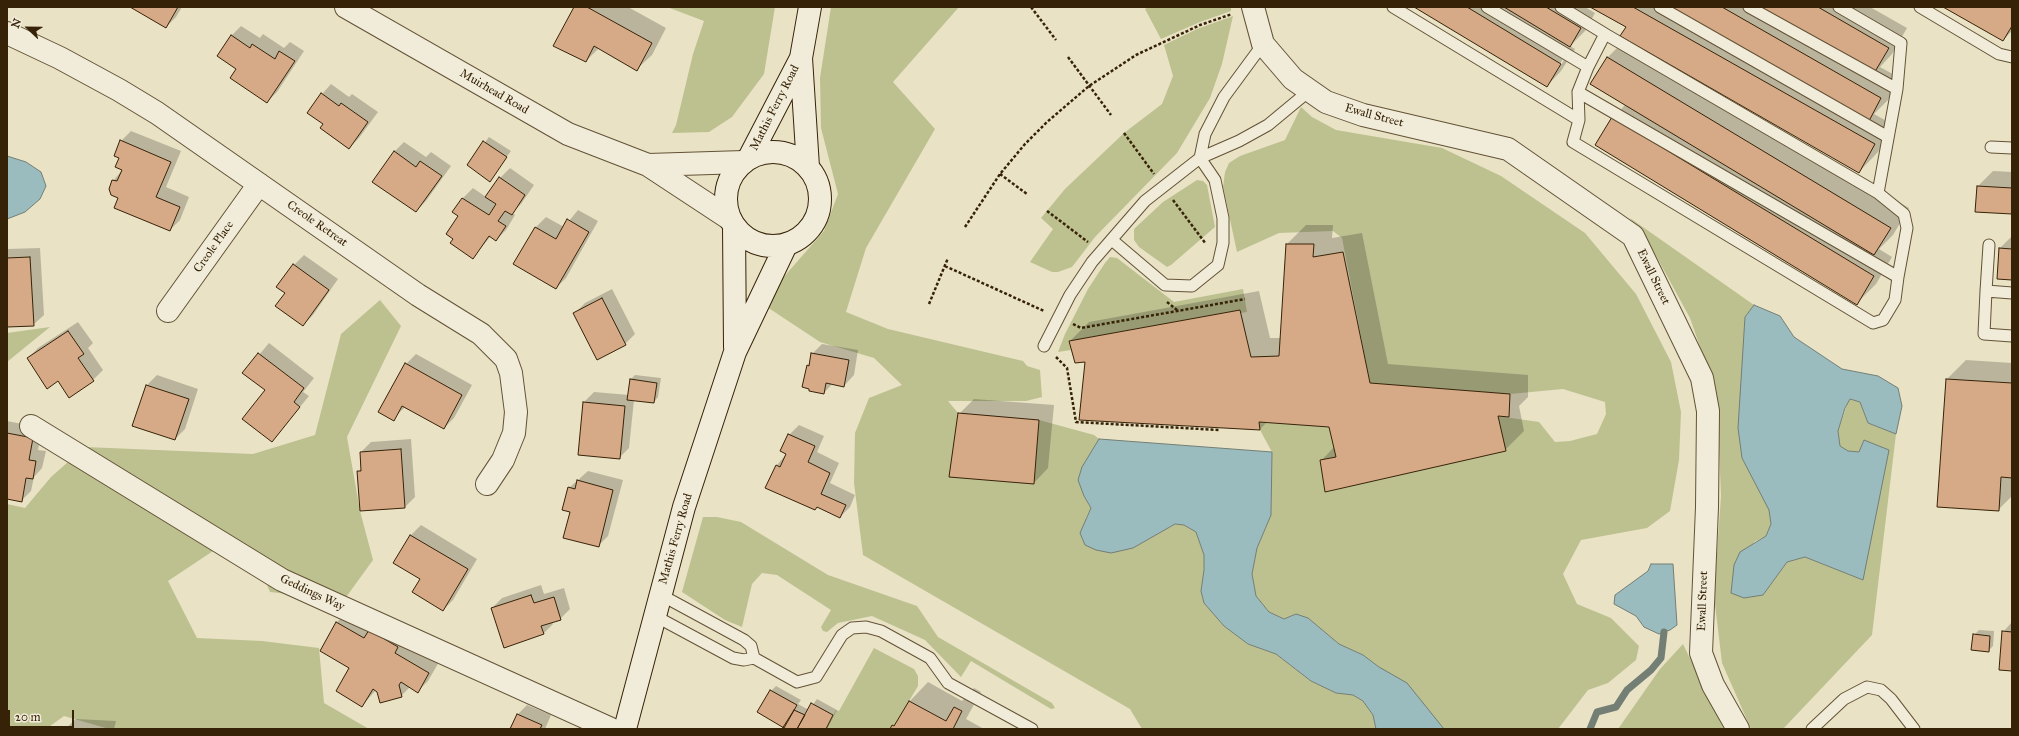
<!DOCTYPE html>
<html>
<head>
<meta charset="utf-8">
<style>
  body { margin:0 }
  #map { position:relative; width:2019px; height:736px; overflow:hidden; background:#e9e2c5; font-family:"IM FELL Great Primer",serif }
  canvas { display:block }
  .frame { position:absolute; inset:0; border:8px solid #362207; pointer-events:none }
  .north { position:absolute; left:8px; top:8px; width:40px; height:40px; -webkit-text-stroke:3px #f1ecd9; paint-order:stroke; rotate:292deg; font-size:11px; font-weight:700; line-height:16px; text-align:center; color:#362207 }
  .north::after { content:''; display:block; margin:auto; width:14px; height:18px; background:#362207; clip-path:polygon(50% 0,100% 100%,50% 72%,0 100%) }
  .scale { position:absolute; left:8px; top:710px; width:66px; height:18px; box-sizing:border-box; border:2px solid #362207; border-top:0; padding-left:5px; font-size:12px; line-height:14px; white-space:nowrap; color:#362207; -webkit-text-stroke:3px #f1ecd9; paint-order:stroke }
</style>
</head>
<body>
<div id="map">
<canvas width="2019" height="736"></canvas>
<div class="frame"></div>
<div class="north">N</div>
<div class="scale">20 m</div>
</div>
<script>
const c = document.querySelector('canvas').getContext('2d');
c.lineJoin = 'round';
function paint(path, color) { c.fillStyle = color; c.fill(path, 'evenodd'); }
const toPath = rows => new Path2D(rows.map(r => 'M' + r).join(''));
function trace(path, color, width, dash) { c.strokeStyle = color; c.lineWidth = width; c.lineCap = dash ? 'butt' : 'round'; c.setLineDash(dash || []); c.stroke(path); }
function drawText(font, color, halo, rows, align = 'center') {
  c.font = font + ' "IM FELL Great Primer",serif'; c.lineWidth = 3.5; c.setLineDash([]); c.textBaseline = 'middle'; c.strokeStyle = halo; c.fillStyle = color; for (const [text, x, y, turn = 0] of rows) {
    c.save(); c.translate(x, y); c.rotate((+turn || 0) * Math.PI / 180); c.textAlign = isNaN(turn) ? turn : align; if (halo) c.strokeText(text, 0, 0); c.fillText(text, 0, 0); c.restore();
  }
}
const green = toPath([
  [667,7,775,7,764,74,732,117,709,132,672,133,676,125,693,54,704,21],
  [831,7,959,7,893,82,935,129,866,248,846,312,888,329,1023,361,1027,366,1040,370,1042,397,1026,401,948,401,958,413,950,477,1034,484,1039,420,1094,435,1099,439,1092,452,1084,496,1091,508,1086,518,1160,532,1175,524,1184,525,1196,532,1204,555,1204,570,1201,591,1204,603,1224,626,1248,644,1276,654,1311,681,1336,693,1353,695,1363,701,1373,715,1376,729,1142,729,1130,709,863,555,854,483,855,433,869,398,902,385,874,358,820,342,767,307,781,280,824,231,838,194,821,128,820,78],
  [1148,7,1231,7,1231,11,1200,22,1161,39,1145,9],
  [1233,16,1222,64,1210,98,1177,153,1095,237,1072,267,1058,272,1052,272,1030,262,1053,229,1041,218,1065,189,1124,133,1162,104,1173,76,1164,45,1197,29],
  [1301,107,1312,117,1336,130,1442,148,1501,176,1585,233,1636,294,1671,362,1681,412,1679,460,1670,511,1647,528,1581,540,1563,574,1577,604,1611,618,1639,646,1636,660,1608,683,1588,690,1558,729,1444,729,1379,667,1363,655,1339,644,1308,618,1296,614,1284,619,1269,612,1256,596,1252,574,1257,548,1271,515,1272,452,1260,430,1259,422,1329,427,1336,457,1320,460,1325,492,1506,451,1498,416,1539,422,1555,442,1570,441,1597,434,1606,414,1605,402,1563,389,1510,394,1370,383,1342,238,1333,231,1279,233,1237,252,1223,187,1225,172,1229,163,1240,156,1285,140],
  [1197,180,1203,181,1207,185,1215,227,1171,265,1167,267,1139,247,1134,240,1134,229,1163,202],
  [1630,218,1754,305,1745,317,1742,458,1770,510,1771,524,1766,536,1754,542,1763,595,1787,562,1805,557,1863,580,1864,440,1859,452,1848,451,1840,446,1838,431,1849,399,1860,402,1868,423,1896,434,1872,635,1783,729,1751,729,1722,663,1714,596,1721,496,1717,396,1690,318,1654,252],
  [1110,257,1117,258,1174,302,1243,289,1247,312,1241,313,1240,310,1069,341,1071,350,1058,352,1065,334,1088,289,1105,263],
  [380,300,401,326,347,437,360,511,373,560,344,600,270,592,253,552,213,551,168,581,197,638,262,641,319,648,324,703,369,729,109,729,64,716,46,729,7,729,7,504,25,508,51,477,85,447,253,454,315,435,341,334],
  [50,327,7,362,7,333],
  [703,517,717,517,741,522,828,575,917,606,938,637,1052,703,1055,708,1051,709,971,661,961,677,925,640,872,616,838,623,827,632,823,631,821,627,831,610,777,575,762,573,752,584,742,627,725,620,682,592],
  [1683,644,1724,729,1618,729,1660,669],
  [874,648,914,669,918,676,918,686,894,726,892,725,890,729,826,729,836,710,839,711]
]);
const water = toPath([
  [7,156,26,162,41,172,46,186,40,199,25,212,7,219,7,156],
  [1754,305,1780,316,1794,337,1842,369,1878,376,1898,388,1902,406,1896,434,1868,423,1860,402,1850,399,1845,408,1838,431,1840,446,1848,451,1859,452,1864,440,1889,450,1863,580,1805,557,1787,562,1763,595,1744,598,1731,593,1734,565,1740,552,1766,536,1771,524,1769,510,1742,458,1738,428,1745,317,1754,305],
  [1099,439,1272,452,1271,515,1257,548,1252,574,1256,596,1269,612,1284,619,1296,614,1308,618,1339,644,1363,655,1379,667,1407,683,1444,729,1376,729,1373,715,1363,701,1353,695,1336,693,1311,681,1276,654,1248,644,1224,626,1204,603,1201,591,1204,570,1204,555,1196,532,1184,525,1175,524,1133,548,1111,553,1096,550,1085,545,1080,533,1091,508,1084,496,1078,480,1082,467,1099,439],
  [1651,564,1673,564,1677,625,1670,630,1659,634,1644,627,1636,616,1614,604,1615,595,1648,571,1651,564]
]);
const shadow = toPath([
  [132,7,182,7,176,17,166,27],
  [575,7,628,7,666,28,652,55,637,69,599,48,586,61],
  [1416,7,1585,7,1595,13,1585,31,1570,46,1575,49,1561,71,1547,86],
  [1563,59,1564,60,1558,70,1556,70],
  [1592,7,1870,7,1907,28,1892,54,1880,67,1900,78,1888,100,1874,114,1894,125,1878,152,1859,172,1717,91,1716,92,1909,208,1893,235,1879,249,1892,257,1876,284,1857,303,1613,118,1626,104,1592,84,1608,57,1626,39,1627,27],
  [1945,7,2012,7,2012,31,2003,40],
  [241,26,260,38,263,34,284,48,290,42,304,51,277,92,267,102,237,69,231,36],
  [331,84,349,97,352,94,378,112,359,138,349,148,324,124,322,94],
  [131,131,181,151,166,187,189,197,180,220,170,230,120,198,113,181,123,169,121,158,121,141],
  [489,137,511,151,490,180,468,165],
  [404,142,426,157,431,152,451,166,426,201,416,211,394,152],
  [510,168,534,185,521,204,512,213,515,215,506,230,496,240,491,236,473,257,454,239,460,216,454,212,463,198,473,188,486,197,500,178],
  [1993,171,2012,172,2012,213,1976,211,1978,186],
  [578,210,598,221,566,278,556,288,515,264,536,227,546,217,564,227],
  [1306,225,1333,225,1332,238,1362,233,1388,364,1528,375,1528,397,1519,406,1524,431,1505,450,1321,461,1334,447,1329,426,1267,422,1260,429,1080,419,1086,361,1070,341,1089,322,1259,291,1270,338,1281,338,1287,244],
  [2012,236,2012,279,2000,248],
  [40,248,44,315,33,325,7,326,7,249],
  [304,255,338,279,313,315,303,325,286,293,294,265],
  [612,289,635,334,625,344,575,313,585,303],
  [78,322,93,343,88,348,103,370,93,380,70,396,58,380,28,358,38,348],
  [269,343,314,378,303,392,309,396,272,441,266,390,244,373],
  [822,344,858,350,854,375,844,386,833,383,824,393,810,388,807,366,811,362,812,354],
  [416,354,472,385,454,418,444,428,405,407,393,419,406,364],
  [1966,360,2012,363,2012,496,1998,510,1947,379],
  [157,375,198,389,185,429,175,439,134,426,147,385],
  [635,375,661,378,658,397,654,402,634,400,629,448,619,458,584,402,594,392,629,395,630,380],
  [974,399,1054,405,1048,468,1034,483,959,414],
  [7,421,42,428,38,450,46,451,42,468,34,477,31,491,21,501,7,498],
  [799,425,824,436,817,452,839,463,830,483,855,495,850,507,840,517,818,506,815,509,777,465,787,453,789,435],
  [411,439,415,497,405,507,361,510,359,471,362,468,361,452,371,442],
  [588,471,623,480,608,536,598,546,571,512,569,488],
  [421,525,477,559,453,600,443,610,421,579,394,563,411,535],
  [541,585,544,594,564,588,570,609,560,619,552,622,553,624,543,634,492,608,502,598],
  [347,612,439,662,428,681,418,691,410,687,401,696,376,690,362,706,350,667,321,650,337,622],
  [2012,622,2012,670,2003,632],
  [1979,630,1994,631,1993,646,1988,651,1974,635],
  [928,682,962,701,974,688,981,692,966,719,984,729,891,729,900,718,909,702],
  [776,686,801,700,798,704,809,710,817,699,837,710,827,729,783,729,784,727,771,691],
  [527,705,551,715,545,729,509,729,517,715],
  [76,719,116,721,114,729,65,729]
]);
const stream = toPath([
  [1590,729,1597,712,1616,707,1627,690,1651,670,1661,658,1664,632]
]);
const building = toPath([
  [130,7,178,7,166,28,130,7],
  [574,7,587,7,652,43,637,71,594,46,586,62,553,46,574,7],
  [1414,7,1467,7,1561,64,1547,87,1414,7],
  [1504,7,1546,7,1581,28,1570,47,1504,7],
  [1590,7,1633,7,1875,144,1859,173,1620,36,1626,27,1590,7],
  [1669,7,1722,7,1881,98,1869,121,1669,7],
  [1755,7,1818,7,1889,48,1873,75,1755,7],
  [1943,7,2012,7,2012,26,2003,41,1943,7],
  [231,35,250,48,252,44,275,59,279,51,295,61,267,103,230,78,236,69,217,56,231,35],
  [1607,57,1891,228,1874,255,1590,84,1607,57],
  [321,93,339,106,341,103,368,122,349,149,320,128,323,124,307,113,321,93],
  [1612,117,1874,276,1857,305,1595,145,1612,117],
  [120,140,171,162,156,197,180,207,170,231,114,208,118,198,111,195,109,189,112,180,117,181,122,170,115,167,119,158,114,156,120,140],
  [483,141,507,157,490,182,467,165,483,141],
  [394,151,416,167,420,161,442,176,416,212,372,182,394,151],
  [499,177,525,195,512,215,505,211,498,221,506,226,496,241,489,236,473,259,450,243,453,239,446,234,458,216,452,212,462,198,489,215,496,204,485,197,499,177],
  [1977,186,2012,188,2012,214,1975,212,1977,186],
  [567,219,589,232,556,289,513,264,535,227,556,239,567,219],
  [1286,244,1314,244,1313,257,1343,252,1370,383,1510,394,1509,417,1498,416,1506,451,1325,492,1320,460,1336,457,1329,427,1259,422,1260,430,1079,420,1085,362,1075,363,1069,341,1240,310,1251,357,1279,356,1286,244],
  [1999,248,2012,249,2012,280,1997,279,1999,248],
  [30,257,34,326,7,327,7,258,30,257],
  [293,264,329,290,303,326,275,306,285,293,276,287,293,264],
  [602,298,626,345,597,360,573,313,602,298],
  [68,331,84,354,78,358,94,381,69,398,58,381,47,389,27,358,68,331],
  [258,353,304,388,294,402,300,407,272,442,242,419,265,390,242,373,258,353],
  [811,353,849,360,844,387,826,383,824,394,809,391,809,389,802,387,807,365,809,366,811,353],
  [405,363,462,395,444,429,402,406,394,421,378,412,405,363],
  [630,379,657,383,654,403,627,400,630,379],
  [1946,379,2012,383,2012,478,2001,477,1999,511,1937,507,1946,379],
  [146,385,189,399,175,440,132,426,146,385],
  [583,402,625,406,620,459,578,455,583,402],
  [958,413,1039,420,1034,484,949,477,958,413],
  [7,433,33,438,29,460,36,461,33,479,26,478,22,502,7,499,7,433],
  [788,434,815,446,808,462,830,473,821,494,846,505,840,518,817,507,815,510,765,488,776,465,780,467,786,454,780,451,788,434],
  [401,449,405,508,360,511,357,471,361,471,360,452,401,449],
  [577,480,613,490,599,547,563,538,570,512,562,510,568,487,575,489,577,480],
  [410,535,468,569,443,611,412,592,420,579,393,563,410,535],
  [531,595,534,603,554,597,561,620,541,626,544,634,504,648,491,608,531,595],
  [336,622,364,638,369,630,398,647,395,653,429,673,418,693,401,682,399,685,402,697,380,703,377,692,373,689,362,707,336,691,349,668,320,651,336,622],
  [2002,631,2012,632,2012,671,1999,670,2002,631],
  [1973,634,1990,636,1989,652,1971,650,1973,634],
  [770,690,797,705,784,728,757,712,770,690],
  [909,701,946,721,954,707,962,711,953,729,890,729,892,725,894,726,909,701],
  [811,703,833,715,826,729,797,729,811,703],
  [794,710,805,715,797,729,782,729,794,710],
  [517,714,542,725,540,729,510,729,517,714]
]);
const path = toPath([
  [1031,7,1056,40],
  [1068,57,1111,115],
  [1124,133,1154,174],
  [1000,174,1027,194],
  [1173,200,1206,244],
  [1047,211,1088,242],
  [965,227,1000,174,1025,144,1047,122,1089,86,1136,55,1200,25,1232,14],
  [945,266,1044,311],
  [1167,302,1177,310],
  [929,304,948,258],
  [1073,324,1081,328,1245,299],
  [1056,357,1067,368,1076,422,1219,430]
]);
const service = toPath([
  [1393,7,1579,120,1578,92,1898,277,1907,228,1904,214,1878,193,1897,89,1901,43,1839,7],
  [1487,7,1588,67,1578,92],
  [1561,7,1605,34,1588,67],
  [1660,7,1888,137],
  [1749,7,1897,89],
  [1920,7,1999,54,2012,57],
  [1605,34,1878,193],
  [1579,120,1573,142,1873,323,1883,320,1895,300,1898,277],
  [1991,147,2012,148],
  [1112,240,1165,285,1192,286,1218,265,1223,243,1223,218,1215,180,1200,158,1205,134,1224,97,1263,44],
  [1986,291,1989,245],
  [2012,293,1986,291,1984,334,2012,336],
  [1044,346,1070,295,1092,262,1145,201,1200,158,1239,141,1268,125,1309,91],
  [661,595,744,640,751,646,754,658],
  [655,616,733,658,744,660,754,658,797,682,816,677,842,635,852,628,866,627,881,631,930,658,948,683,1032,729],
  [1812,729,1844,699,1867,687,1881,690,1891,699,1914,729]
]);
const minor = toPath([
  [346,7,568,134,648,165,730,219],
  [1253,7,1263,44,1293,79,1326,102,1363,115,1508,149,1633,236,1702,378,1708,411,1707,507,1701,653,1713,685,1738,729],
  [7,33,60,58,119,90,157,113,418,295,481,334,506,359,511,373,516,412,514,433,503,460,487,484],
  [648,165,744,162],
  [168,311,259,184],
  [31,426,282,580,611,729]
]);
const secondary = toPath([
  '726 199a47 47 0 1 1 94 0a47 47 0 1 1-94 0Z',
  [749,158,801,58],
  [808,167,801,58,810,7],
  [734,226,735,347],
  [625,729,684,507,735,352,786,245]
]);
const streetNames = [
  ["Muirhead Road",494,92,30],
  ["Mathis Ferry Road",775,108,-63],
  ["Ewall Street",1374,116,15],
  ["Creole Retreat",317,224,35],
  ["Creole Place",214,247,-55],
  ["Ewall Street",1653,277,64],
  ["Mathis Ferry Road",676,539,-74],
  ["Geddings Way",312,593,25],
  ["Ewall Street",1703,601,-88]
];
paint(green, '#bdc190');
paint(water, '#9bbcbe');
trace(water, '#737e75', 1);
paint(shadow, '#0003');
trace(stream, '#737e75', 7);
paint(building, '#d6a987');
trace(building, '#362207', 1);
trace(service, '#635236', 13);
trace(minor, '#635236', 24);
trace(secondary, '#362207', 24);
trace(path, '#362207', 2.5, [3, 2]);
trace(service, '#f1ecd9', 11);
trace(minor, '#f1ecd9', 22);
trace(secondary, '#f1ecd9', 22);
drawText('12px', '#362207', '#f1ecd9', streetNames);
</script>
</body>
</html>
